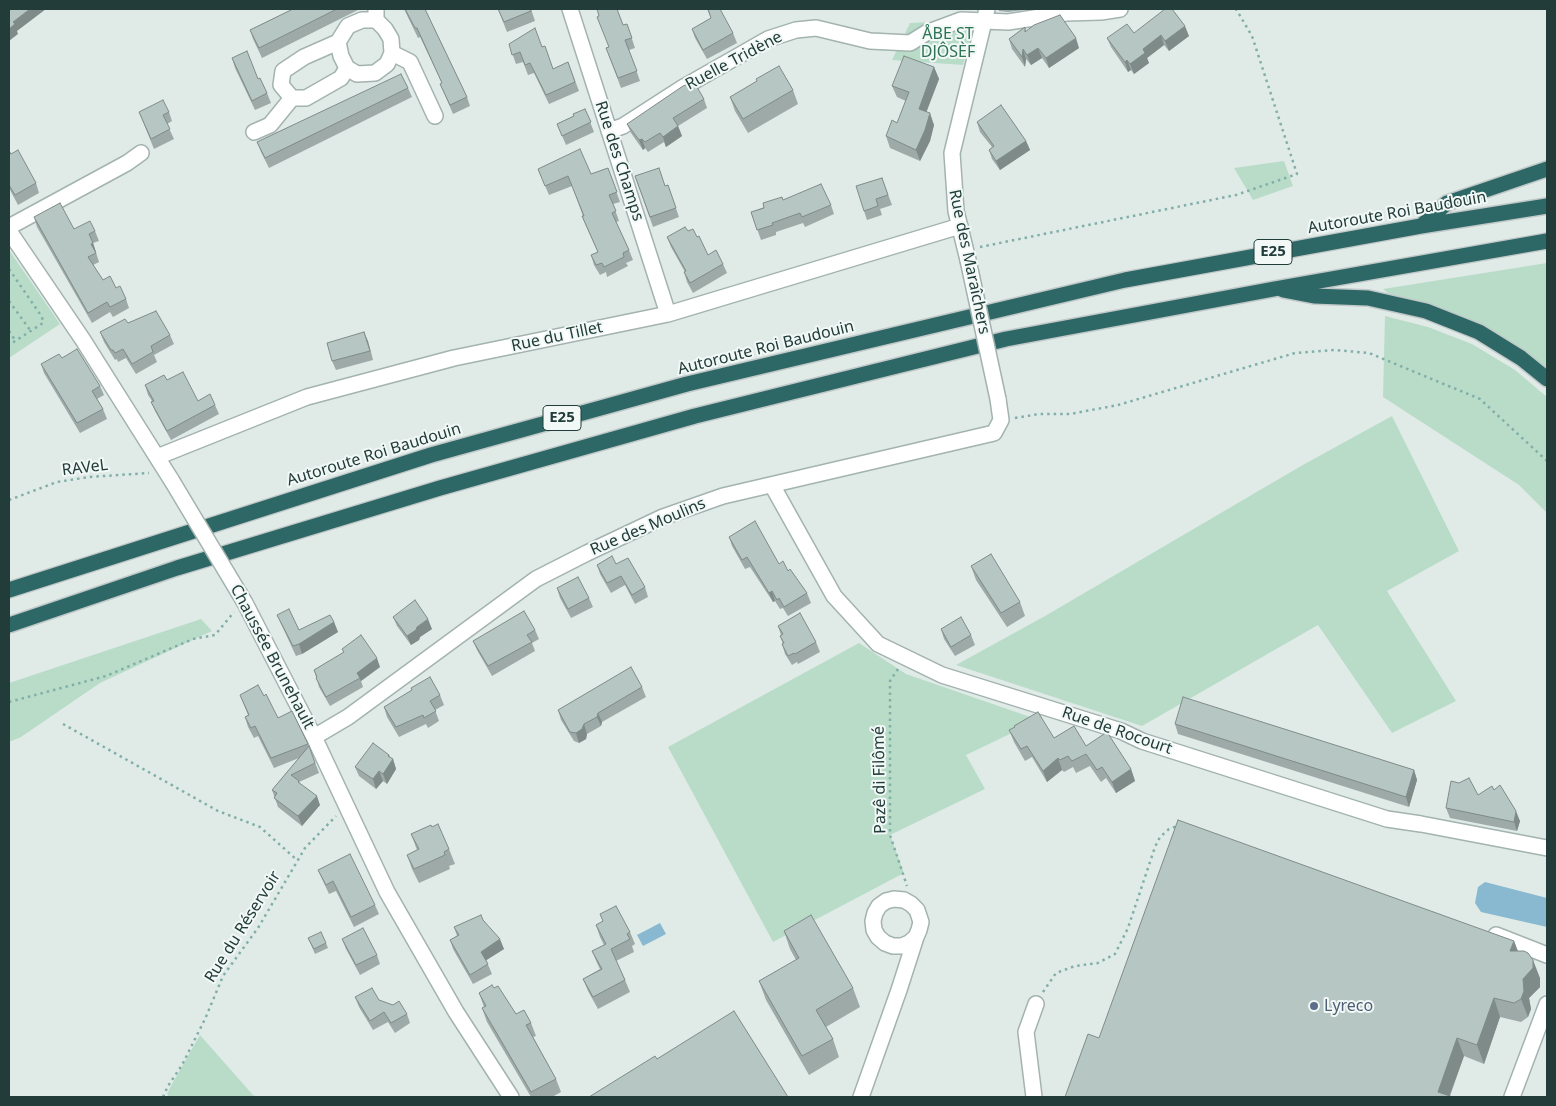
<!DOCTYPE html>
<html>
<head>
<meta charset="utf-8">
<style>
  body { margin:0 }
  #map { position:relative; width:1556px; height:1106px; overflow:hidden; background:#e0ebe8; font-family:"Noto Sans",sans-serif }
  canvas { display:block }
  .frame { position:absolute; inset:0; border:10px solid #213c39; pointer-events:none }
</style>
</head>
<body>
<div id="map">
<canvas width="1556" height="1106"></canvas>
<div class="frame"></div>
</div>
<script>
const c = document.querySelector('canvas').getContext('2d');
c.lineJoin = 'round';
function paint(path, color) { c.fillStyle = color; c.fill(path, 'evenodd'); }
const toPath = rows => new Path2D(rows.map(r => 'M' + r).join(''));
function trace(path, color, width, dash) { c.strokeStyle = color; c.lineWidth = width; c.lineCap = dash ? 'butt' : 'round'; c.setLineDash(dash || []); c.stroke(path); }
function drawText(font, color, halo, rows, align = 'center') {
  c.font = font + ' "Noto Sans",sans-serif'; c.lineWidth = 4; c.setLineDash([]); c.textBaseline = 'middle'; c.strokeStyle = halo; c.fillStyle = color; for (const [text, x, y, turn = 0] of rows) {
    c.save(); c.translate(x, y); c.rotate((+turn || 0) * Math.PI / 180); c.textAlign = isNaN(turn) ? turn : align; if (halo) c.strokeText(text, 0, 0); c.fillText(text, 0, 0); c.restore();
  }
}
const green = toPath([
  [976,20,963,65,892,60,910,23],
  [1284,161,1293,186,1253,200,1234,168],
  [9,250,60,324,9,358],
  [1547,263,1547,370,1527,353,1481,325,1438,308,1388,293,1383,289],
  [1385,316,1428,327,1472,344,1515,370,1547,397,1547,513,1519,485,1383,397],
  [1392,416,1459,551,1387,591,1456,701,1392,733,1318,625,1142,726,956,665,1045,616,1301,466],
  [201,619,212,631,100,683,21,737,9,742,9,683],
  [859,643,906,674,1039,720,966,755,985,789,890,835,904,873,773,942,668,747],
  [200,1035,253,1095,258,1097,169,1097,167,1094,172,1084]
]);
const water = toPath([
  [1485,882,1547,898,1547,927,1481,912,1475,903,1478,887],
  [660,923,666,934,643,946,637,935]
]);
const path = toPath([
  [980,247,1236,195,1297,174,1252,36,1236,9],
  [9,269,42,317,43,323,9,345],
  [9,301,30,330],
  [9,331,15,340],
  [1015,418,1039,414,1070,414,1118,405,1295,353,1335,350,1369,353,1480,399,1547,461],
  [9,500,57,482,89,477,149,473],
  [898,669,890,681,890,835,907,886],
  [9,702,106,676,193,639,215,635,234,612],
  [63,724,218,811,260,827,297,860],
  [1043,992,1056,973,1075,966,1098,963,1115,954,1128,928,1155,847,1160,837,1169,829,1177,826],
  [163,1097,168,1086,182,1065,205,1019,223,976,258,928,305,848,336,816]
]);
const minor = toPath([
  [570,9,668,314],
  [376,20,362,20,348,26,338,42,341,56,347,68,357,74,375,73,387,64,392,53,391,39,385,29,376,20,376,9],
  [338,42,304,57,283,71,281,85,292,98,306,98,341,78,347,68],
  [392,53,410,62,435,116],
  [609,131,623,126,682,88,768,39,796,30,816,28,870,41,910,43,926,33,961,20,1008,22,1066,13,1101,12,1120,9],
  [254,132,270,125,292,98],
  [9,227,127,163,141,153],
  [9,231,83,340,172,481],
  [968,260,956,211,952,153,987,9],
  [157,457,307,397,454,358,668,314,960,226],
  [772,485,834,596,878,644,942,675,1121,731,1142,741,1387,819,1421,824,1547,848],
  [245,603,314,737,387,892,456,1012,511,1097],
  [314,737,348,717,536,579,587,553,663,517,723,496,994,433,1001,420,998,399],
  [1496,935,1547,955],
  [861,1097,899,990,916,937,919,930,921,922,917,910,911,904,904,900,894,899,886,901,879,906,875,913,873,921,874,930,878,937,885,943,893,946,902,946,909,943,916,937],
  [1034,1097,1026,1032,1036,1004],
  [1512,1097,1547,1004]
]);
const highway = toPath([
  [1421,226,1447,203,1547,169],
  [1283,290,1314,296,1368,298,1426,311,1479,332,1521,358,1547,379],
  [9,590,431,455,687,384,1125,280,1421,226,1547,206],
  [9,625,177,568,440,488,695,416,1006,339,1274,289,1547,241]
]);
const minorBridge = toPath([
  [968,260,998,399],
  [172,481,245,603]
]);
const wall = toPath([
  [293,9,360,9,262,58,253,39,250,30],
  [404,9,425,9,467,97,470,106,453,114,444,93,440,84,442,83,420,37,418,38],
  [498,9,531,9,535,21,507,32],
  [707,9,724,9,720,10,733,33,737,43,707,59,695,38,692,29,711,18],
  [998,9,1032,9,1008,12,999,11],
  [599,16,623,25,627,24,635,48,629,50,640,81,621,88,606,48,609,47],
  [1025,27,1026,31,1079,48,1049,68,1042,58,1031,65,1026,59,1025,67,1012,49,1009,39],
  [1134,33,1189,36,1169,51,1164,45,1147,58,1149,63,1134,74,1131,70,1128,72,1111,47,1107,38],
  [509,44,542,47,553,69,568,62,579,91,549,104,534,73,528,75,523,62,516,64],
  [232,58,258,79,267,93,271,103,255,110,235,68],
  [934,67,939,79,926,112,934,125,930,141,920,161,890,148,886,136,897,123,906,101,897,97,892,86],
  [757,82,793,90,798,104,748,133,735,111,730,97],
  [408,88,412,97,269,168,261,152,257,142],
  [704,99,707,108,678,126,682,136,666,147,664,142,648,152,645,148,643,150,631,133,627,124],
  [585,109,594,132,566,145,557,124,574,116],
  [139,112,169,112,172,121,167,124,174,139,154,149],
  [977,122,1026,141,1030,150,1000,170,992,159,989,150,992,147,980,132],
  [9,151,36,183,39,193,18,205,9,188],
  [608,168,620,202,613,204,619,221,616,222,629,250,633,260,626,263,628,266,607,277,606,272,600,275,594,265,591,255,598,252,586,226,582,216,583,216,572,186,549,195,538,169,591,174],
  [635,176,665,186,668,185,679,217,653,227],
  [882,178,892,205,880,209,882,215,867,220,864,211],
  [783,200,831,205,834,214,805,227,803,223,776,232,776,235,761,240,751,212],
  [34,217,74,229,95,231,99,241,93,243,99,262,93,265,103,280,116,288,126,299,129,308,113,317,110,312,92,323,37,227],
  [688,231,708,255,723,264,727,273,693,293,687,282,684,272,685,272,671,247,667,237],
  [128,323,170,335,174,344,154,355,157,362,136,374,126,358,118,362,117,359,115,360,104,342,100,332],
  [364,332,373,360,336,370,332,361],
  [62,358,100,386,104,395,97,399,103,409,107,419,80,433,44,373,41,364],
  [167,380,198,401,215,405,219,414,171,440,155,411,151,402,152,401,148,395,145,385],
  [729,537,779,564,788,571,807,593,811,603,788,616,783,608,780,609,775,601,773,602,750,567,745,569,732,546],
  [616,564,645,587,648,597,635,604,625,585,611,593,600,574,597,565],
  [971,566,1020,602,1025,616,1007,627,976,580],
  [557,588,589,598,593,607,571,618,560,598],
  [277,615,299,630,334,622,338,632,302,654,296,656,281,624],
  [393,617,432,629,420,637,419,640,411,645,397,626],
  [778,626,816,642,820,652,798,664,797,662,792,665,785,654,782,644,783,644,780,636,781,635],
  [941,629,971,635,975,645,955,656,944,639],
  [535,630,539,639,532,643,535,651,492,676,477,650,473,641],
  [342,649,380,667,361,681,363,687,330,706,319,687,314,670,344,653],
  [642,687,646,697,602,722,601,726,587,734,586,739,579,743,574,741,561,720,558,710],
  [411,688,440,695,444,705,435,710,439,721,428,728,426,724,399,737,387,717,384,707,412,691],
  [240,695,264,696,278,718,308,744,319,773,299,782,320,805,302,826,278,807,272,790,299,758,274,768,258,736,254,738,248,727,245,717,248,715],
  [1175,724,1414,770,1417,780,1409,807,1178,734],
  [1009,730,1054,738,1086,746,1131,769,1135,781,1116,793,1106,778,1101,782,1090,766,1076,773,1073,767,1064,772,1062,770,1047,782,1032,757,1025,761,1014,742],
  [389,755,390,757,393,759,396,769,387,784,383,781,376,789,359,776,355,767],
  [1478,795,1520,821,1517,831,1450,818,1446,808],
  [432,827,449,849,455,864,449,866,450,869,419,883,412,869,407,855,417,850,411,834],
  [318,870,375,905,379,914,354,927,336,891,329,894,322,879],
  [600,914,630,932,635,944,632,946,634,952,616,961,625,980,630,992,598,1009,588,991,583,979,600,969,597,963,592,951,604,945,600,937,596,925,603,921],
  [483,920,504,949,486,960,492,974,473,984,453,949,450,940,457,936,454,927],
  [784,931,853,988,860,1007,826,1027,833,1039,839,1057,809,1075,766,1000,759,981,796,960,790,949],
  [308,938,326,943,328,948,315,954],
  [342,939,377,955,380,964,360,975,346,949],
  [1514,941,1518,951,1540,978,1540,987,1529,998,1531,1009,1528,1017,1521,1022,1500,1017,1484,1064,1464,1056,1450,1096,1099,1038],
  [494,988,516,1014,531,1023,536,1036,533,1037,556,1079,561,1092,552,1097,531,1097,487,1022,482,1008,484,1007,479,993],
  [355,997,379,1000,407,1014,410,1023,395,1033,388,1022,373,1030,359,1007]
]);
const shadedWall = toPath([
  [30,9,46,9,17,31,18,34,9,41,9,29,13,22],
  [1185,26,1189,36,1169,51,1165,41],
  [1161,35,1164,45,1147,58,1149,63,1134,74,1130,64,1143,49],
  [1076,38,1079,48,1049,68,1046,58],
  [1038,48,1042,58,1031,65,1027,55],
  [1023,49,1026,59,1025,67,1022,57],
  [1127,60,1131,70,1128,72,1125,62],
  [934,67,939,79,923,121,919,109],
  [930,113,934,125,930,141,920,161,916,150],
  [678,126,682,136,666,147,663,137],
  [642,139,645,148,643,150,639,140],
  [1026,141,1030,150,1000,170,996,161],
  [93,243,96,252,95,254,91,244],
  [364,332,368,341,373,360,370,351],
  [772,591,775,601,773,602,769,593],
  [428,619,432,629,420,637,419,640,411,645,407,636,417,627],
  [334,622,338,632,302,654,299,644],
  [377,658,380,667,361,681,357,673],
  [598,713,602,722,601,726,597,717],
  [584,724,587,734,586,739,579,743,576,733],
  [389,755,392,761,393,759,396,769,387,784,383,774],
  [1058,758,1062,770,1047,782,1043,771],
  [1131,769,1135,781,1116,793,1112,782],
  [1414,770,1417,780,1409,807,1406,797],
  [379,771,383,781,376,789,373,779],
  [317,796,320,805,302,826,298,816],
  [1516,811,1520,821,1517,831,1514,822],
  [500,939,504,949,485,961,481,952],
  [1514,941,1521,960,1510,951],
  [1533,960,1540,978,1540,987,1529,998,1531,1009,1528,1017,1521,999,1523,979],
  [1494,998,1500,1017,1484,1064,1477,1045],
  [1457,1038,1464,1056,1449,1097,1438,1092]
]);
const building = toPath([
  [9,9,30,9,13,22,15,24,9,29,9,9],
  [293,9,337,9,259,48,250,30,293,9],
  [405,9,425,9,467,97,450,105,440,84,442,83,417,28,415,28,405,9],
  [498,9,531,9,531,11,504,22,498,9],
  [597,9,617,9,623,25,627,24,632,38,625,40,637,71,618,78,606,48,609,47,597,17,599,16,597,9],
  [708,9,720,9,733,33,703,50,692,29,711,18,708,9],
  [1165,9,1172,9,1185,26,1165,41,1161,35,1143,49,1145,53,1130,64,1127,60,1125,62,1107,38,1127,24,1134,33,1165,9],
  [1060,15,1076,38,1046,58,1038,48,1027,55,1023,49,1022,57,1009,39,1025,27,1025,32,1034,25,1060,15],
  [535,28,542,47,545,46,553,69,568,62,575,82,546,95,530,63,525,65,520,52,512,55,509,44,535,28],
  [247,51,258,79,260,78,267,93,252,101,232,58,247,51],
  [904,56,934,67,919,109,930,113,925,130,916,150,886,136,892,120,897,123,909,92,892,86,904,56],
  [779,66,793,90,743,119,730,97,757,81,756,79,779,66],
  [401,74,408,88,265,158,257,142,401,74],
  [694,82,704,99,673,118,678,126,663,137,660,133,645,142,642,139,639,140,627,124,683,86,694,82],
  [163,100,169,112,163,115,170,129,151,139,139,112,163,100],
  [1001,105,1026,141,996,161,989,150,994,146,977,122,1001,105],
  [585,109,591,122,562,136,557,124,574,116,573,114,585,109],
  [580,149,591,174,608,168,617,192,609,195,616,211,612,213,629,250,623,253,624,257,604,267,602,263,596,265,591,255,598,252,582,216,584,216,568,176,545,186,538,169,580,149],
  [18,150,36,183,15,195,9,185,9,151,11,154,18,150],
  [659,168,665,186,668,185,676,208,650,217,635,176,659,168],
  [882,178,888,195,876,199,878,206,864,211,856,186,882,178],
  [821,184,831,205,802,217,800,213,772,223,773,225,757,230,751,212,764,208,763,203,782,197,783,200,821,184],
  [60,203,74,229,90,221,95,231,89,234,93,243,91,244,96,253,88,257,103,280,110,276,116,288,120,286,126,299,110,307,107,302,88,313,34,217,60,203],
  [685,227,688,231,693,229,697,237,699,236,708,255,716,250,723,264,690,283,684,272,686,271,667,237,685,227],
  [156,311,170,335,151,346,153,352,132,364,123,349,115,353,113,350,111,350,100,332,125,319,128,323,156,311],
  [364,332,370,351,332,361,327,343,364,332],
  [77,349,100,386,92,391,103,409,77,423,41,364,59,354,62,358,77,349],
  [183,372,198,401,210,394,215,405,167,431,151,402,154,401,145,385,164,375,167,380,183,372],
  [755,521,779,564,783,561,788,571,790,569,807,593,784,607,779,598,777,600,772,591,769,593,747,557,742,560,729,537,755,521],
  [991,554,1020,602,1001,613,971,566,991,554],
  [612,556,616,564,628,558,645,587,632,595,621,576,607,583,597,565,612,556],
  [578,577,589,598,568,609,557,588,578,577],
  [415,600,428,619,417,627,416,630,407,636,393,617,415,600],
  [289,609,299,630,330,615,334,622,299,644,293,646,277,615,289,609],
  [524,611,535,630,527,635,532,642,488,666,473,641,524,611],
  [800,613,816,642,795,654,794,653,788,656,782,644,784,643,780,636,783,634,778,626,800,613],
  [961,617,971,635,951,647,941,629,961,617],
  [361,635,377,658,357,673,360,678,326,697,316,678,317,677,314,670,344,652,342,649,361,635],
  [631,667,642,687,598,713,597,717,584,724,582,729,576,733,570,732,558,710,631,667],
  [430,677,440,695,430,701,436,711,424,718,423,715,396,727,384,707,412,690,411,688,430,677],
  [258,685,264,696,266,694,278,718,292,711,308,744,271,758,255,726,251,728,245,717,249,715,240,695,258,685],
  [1183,697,1414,770,1406,797,1175,724,1183,697],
  [1038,712,1054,738,1074,726,1086,746,1107,732,1131,769,1112,782,1102,767,1097,770,1086,754,1072,761,1068,756,1060,760,1058,758,1043,771,1027,746,1021,749,1009,730,1015,727,1014,726,1038,712],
  [373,743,389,755,388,756,393,759,383,774,379,771,373,779,355,767,373,743],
  [309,746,315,763,291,775,299,781,298,782,317,796,298,816,274,798,277,793,272,790,309,746],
  [1469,778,1478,795,1492,786,1494,790,1500,785,1516,811,1514,822,1446,808,1451,781,1459,783,1469,778],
  [1178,820,1514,941,1510,951,1524,951,1528,953,1533,960,1533,968,1523,979,1524,991,1521,999,1514,1003,1494,998,1477,1045,1457,1038,1438,1092,1453,1097,1065,1097,1088,1034,1099,1038,1178,820],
  [438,824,449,849,444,852,445,855,414,869,407,855,419,849,411,834,431,825,432,827,438,824],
  [350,854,375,905,351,917,333,881,326,885,318,870,350,854],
  [616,906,630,932,627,934,630,939,611,949,625,980,593,997,583,979,602,969,592,951,606,944,596,925,603,921,600,914,616,906],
  [481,915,483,920,500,939,481,952,488,964,470,975,450,940,459,935,454,927,481,915],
  [811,915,853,988,816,1010,833,1039,802,1056,759,981,799,958,784,931,811,915],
  [363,928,377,955,356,965,342,939,363,928],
  [321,932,326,943,314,949,308,938,321,932],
  [492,985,494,988,498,986,516,1014,524,1010,531,1023,526,1025,556,1079,531,1092,482,1008,486,1006,479,993,492,985],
  [372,988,379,1000,393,1005,399,1001,407,1014,391,1023,384,1012,370,1021,355,997,372,988],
  [734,1011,788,1097,589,1097,655,1056,657,1059,734,1011]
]);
const markers = [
  [1314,1006,5,"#5c6f8a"]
];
const shields = [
  [1273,252,38],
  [562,418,38]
];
const shieldNames = [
  ["E25",1273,252],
  ["E25",562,418]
];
const parkNames = [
  ["ÅBE ST",948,34],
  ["DJÔSÈF",948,52]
];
const streetNames = [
  ["Ruelle Tridène",734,61,-28],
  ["Rue des Champs",619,161,72],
  ["Autoroute Roi Baudouin",1397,213,-10],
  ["Rue des Maraîchers",969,262,78],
  ["Rue du Tillet",557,337,-12],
  ["Autoroute Roi Baudouin",766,348,-14],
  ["Autoroute Roi Baudouin",374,455,-17],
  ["RAVeL",85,468,-7],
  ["Rue des Moulins",648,527,-23],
  ["Chaussée Brunehault",272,657,62],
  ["Rue de Rocourt",1117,731,19],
  ["Pazê di Filômé",880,780,-91],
  ["Rue du Réservoir",243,927,-58]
];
const serviceNames = [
  ["Lyreco",1324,1006]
];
paint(green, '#b9dcc9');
paint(water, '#88b9d0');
trace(minor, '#a3b3b0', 18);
trace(highway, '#c1c8c8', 18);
trace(path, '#81afa8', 2.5, [2.5, 4]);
trace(minor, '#fff', 15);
trace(highway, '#2d6866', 15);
trace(minorBridge, '#a3b3b0', 18, []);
trace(minorBridge, '#fff', 15);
paint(wall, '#9daaa7');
paint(shadedWall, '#7f8b88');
paint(building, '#b6c6c2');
trace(building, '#7f8b88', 1);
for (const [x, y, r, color] of markers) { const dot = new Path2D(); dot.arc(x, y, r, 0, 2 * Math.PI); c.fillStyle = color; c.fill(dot); trace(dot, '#f1f8f6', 2); }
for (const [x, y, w] of shields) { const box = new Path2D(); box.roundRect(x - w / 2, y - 12.5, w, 25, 4); c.fillStyle = '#f1f8f6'; c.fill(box); trace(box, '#213c39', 1); }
drawText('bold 15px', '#213c39', null, shieldNames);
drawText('16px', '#2c7253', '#f1f8f6', parkNames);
drawText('16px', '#213c39', '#f1f8f6', streetNames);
drawText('16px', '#4e5e75', '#f1f8f6', serviceNames, 'left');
</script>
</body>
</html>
